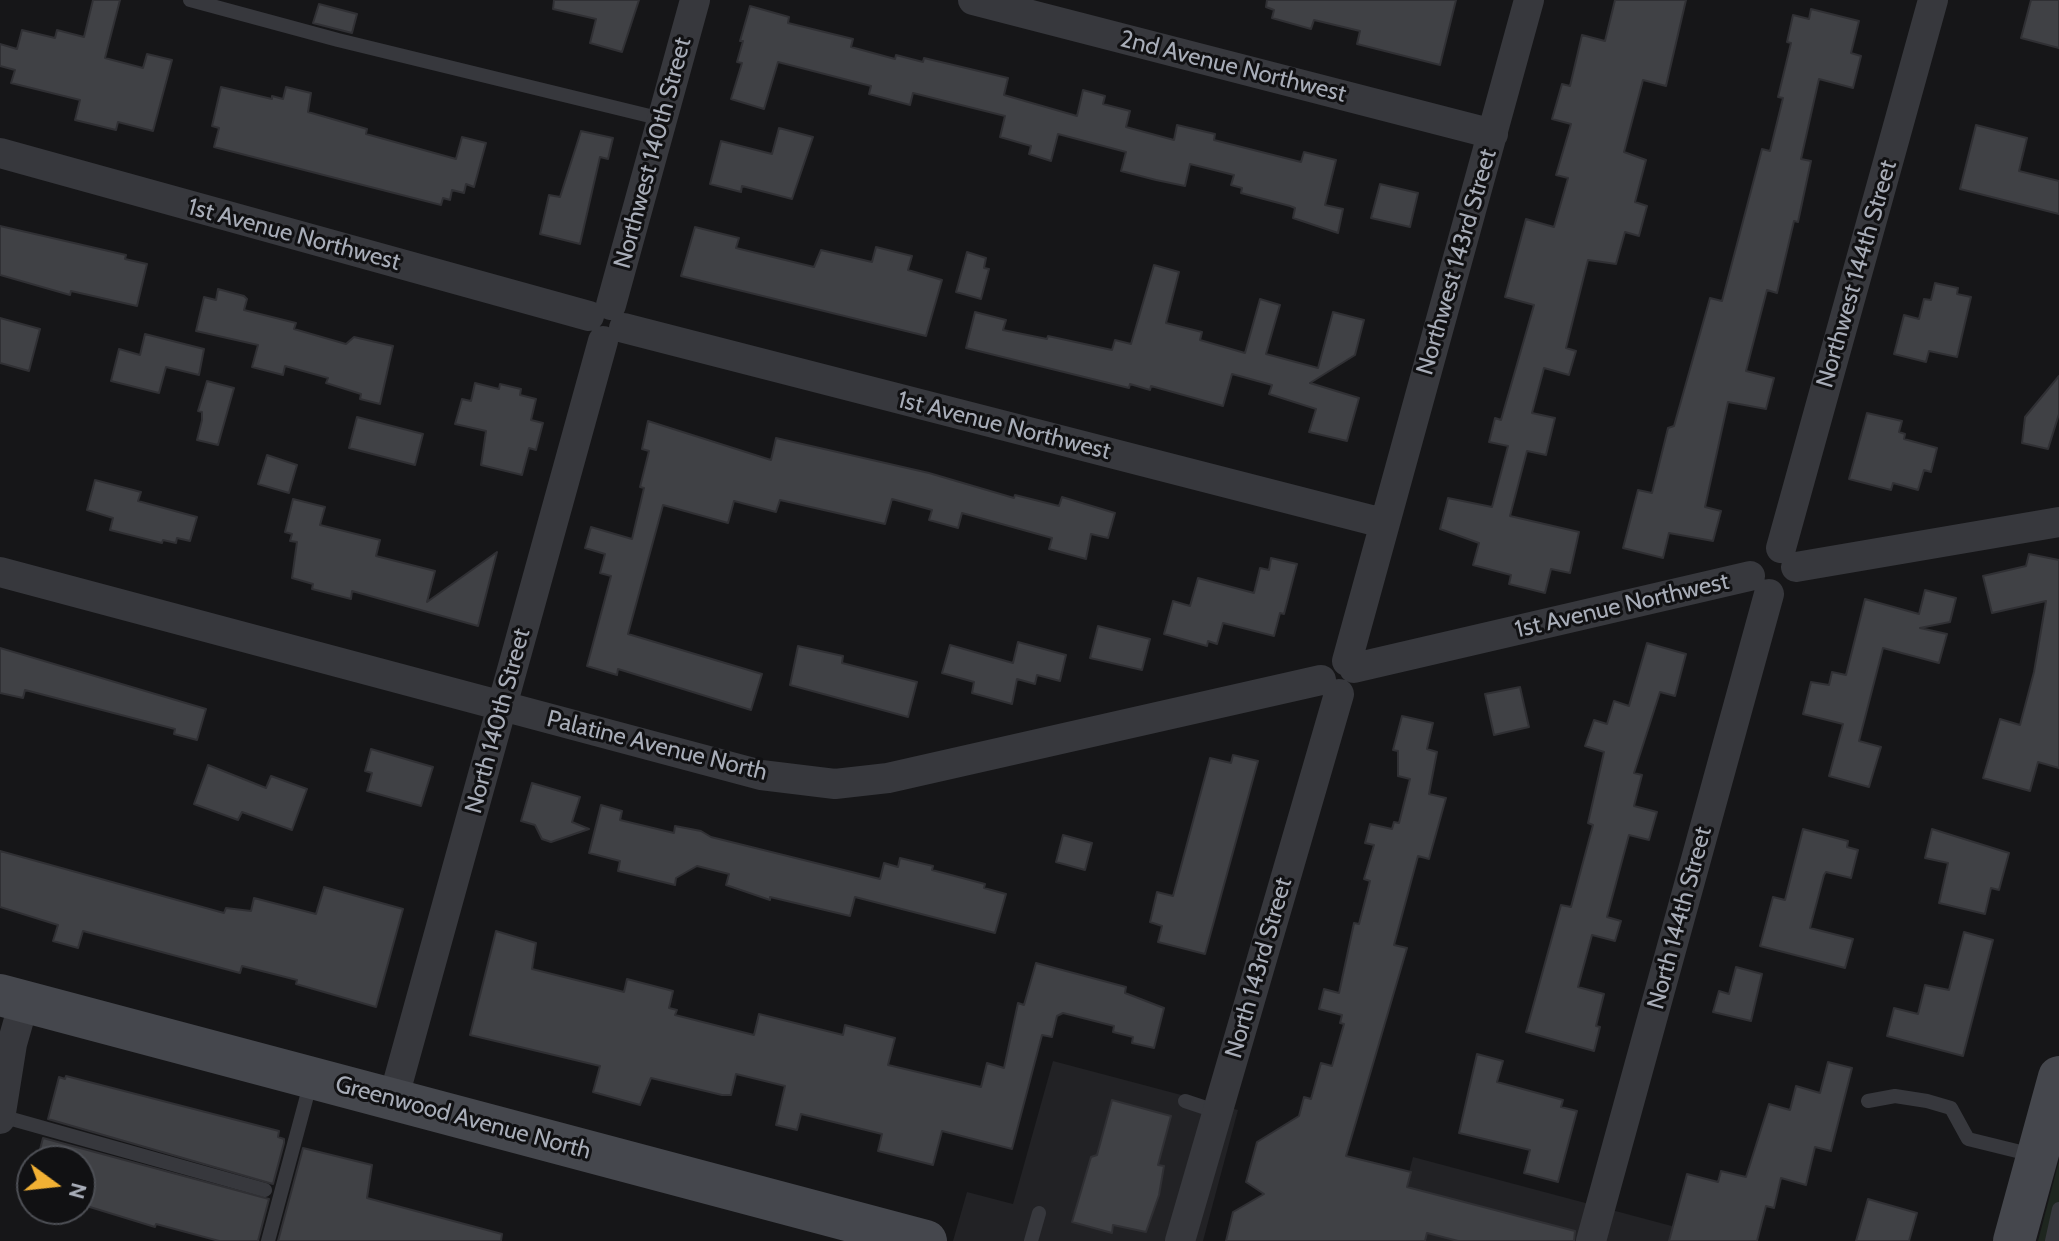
<!DOCTYPE html>
<html>
<head>
<meta charset="utf-8">
<style>
  body { margin:0 }
  #map { position:relative; width:2059px; height:1241px; overflow:hidden; background:#161618; font-family:Cabin,sans-serif }
  canvas { display:block }
  .north { position:absolute; left:16px; top:1145px; width:80px; height:80px; box-sizing:border-box; background:#111113; border:2px solid #4d4f55; border-radius:50%; rotate:105deg; font-size:22px; font-weight:700; line-height:32px; text-align:center; color:#a8adb8 }
  .north::after { content:''; display:block; margin:auto; width:28px; height:36px; background:#f2b134; clip-path:polygon(50% 0,100% 100%,50% 72%,0 100%) }
</style>
</head>
<body>
<div id="map">
<canvas width="2059" height="1241"></canvas>
<div class="north">N</div>
</div>
<script>
const c = document.querySelector('canvas').getContext('2d');
c.lineJoin = 'round';
function paint(path, color) { c.fillStyle = color; c.fill(path, 'evenodd'); }
const toPath = rows => new Path2D(rows.map(r => 'M' + r).join(''));
function trace(path, color, width, dash) { c.strokeStyle = color; c.lineWidth = width; c.lineCap = dash ? 'butt' : 'round'; c.setLineDash(dash || []); c.stroke(path); }
function drawText(font, color, halo, rows, align = 'center') {
  c.font = font + ' Cabin,sans-serif'; c.lineWidth = 6; c.setLineDash([]); c.textBaseline = 'middle'; c.strokeStyle = halo; c.fillStyle = color; for (const [text, x, y, turn = 0] of rows) {
    c.save(); c.translate(x, y); c.rotate((+turn || 0) * Math.PI / 180); c.textAlign = isNaN(turn) ? turn : align; if (halo) c.strokeText(text, 0, 0); c.fillText(text, 0, 0); c.restore();
  }
}
const built = toPath([
  [1053,1061,1238,1110,1203,1241,953,1241,967,1192,1013,1204],
  [1413,1157,1728,1241,1391,1241]
]);
const green = toPath([
  [2059,1161,2059,1241,2038,1241]
]);
const building = toPath([
  [93,0,120,0,105,58,143,68,147,54,172,60,153,131,118,122,116,130,75,120,80,100,11,83,15,70,0,66,0,44,17,49,22,30,55,38,57,30,84,37,93,0],
  [554,0,639,0,622,52,590,43,596,19,553,9,554,0],
  [1267,0,1456,0,1440,65,1357,44,1360,31,1314,20,1311,29,1272,18,1274,10,1266,7,1267,0],
  [1615,0,1686,0,1666,86,1643,80,1624,152,1646,160,1635,202,1647,206,1639,236,1625,232,1616,264,1588,260,1566,348,1576,351,1569,375,1544,368,1532,413,1555,418,1546,455,1527,451,1510,516,1579,532,1570,573,1551,569,1545,593,1509,584,1511,575,1473,565,1479,543,1440,529,1448,498,1492,507,1508,446,1489,442,1495,418,1501,420,1534,305,1505,297,1526,219,1554,227,1568,178,1556,175,1571,124,1552,119,1562,84,1570,86,1582,35,1605,41,1615,0],
  [2031,0,2059,0,2059,48,2021,38,2031,0],
  [319,4,357,14,352,33,313,23,319,4],
  [750,6,789,17,788,23,853,39,851,47,895,59,896,55,923,62,924,58,1008,78,1004,95,1077,116,1083,90,1105,96,1103,104,1130,111,1126,127,1174,140,1177,125,1215,134,1214,140,1301,162,1304,152,1336,160,1325,205,1343,209,1338,233,1293,218,1295,208,1290,206,1241,193,1242,188,1231,185,1234,175,1190,164,1185,186,1156,180,1121,171,1126,152,1058,134,1051,161,1029,154,1031,146,1000,137,1005,116,913,93,910,105,869,94,871,86,778,62,764,109,731,99,742,63,737,62,743,41,740,41,750,6],
  [1811,9,1859,21,1851,53,1861,56,1853,88,1819,79,1801,159,1811,161,1798,222,1794,221,1777,293,1767,290,1746,371,1774,378,1766,409,1728,402,1705,507,1721,511,1713,541,1669,533,1663,558,1623,548,1638,490,1652,493,1668,428,1674,426,1710,298,1722,301,1762,149,1770,151,1783,98,1778,97,1791,43,1787,42,1793,15,1809,19,1811,9],
  [221,87,272,99,272,96,283,99,286,87,311,93,308,112,367,129,366,134,456,159,462,137,486,143,474,187,466,184,464,193,452,190,450,200,443,198,441,205,214,147,219,128,212,126,221,87],
  [1976,125,2027,138,2019,171,2059,181,2059,214,1960,189,1976,125],
  [779,128,813,137,792,199,742,186,741,192,710,184,721,141,772,154,779,128],
  [581,131,613,138,608,159,600,157,580,244,540,234,549,195,560,197,581,131],
  [1380,184,1418,193,1410,227,1371,218,1380,184],
  [0,226,126,255,125,259,147,264,137,306,71,291,70,295,0,275,0,226],
  [695,227,739,238,736,248,814,267,821,250,872,262,876,247,912,256,908,270,942,280,926,336,681,276,695,227],
  [967,252,986,258,984,268,989,269,981,299,956,292,967,252],
  [1154,265,1179,272,1166,323,1202,332,1200,340,1245,353,1260,299,1280,305,1266,354,1318,368,1333,312,1364,320,1355,355,1310,383,1359,398,1347,441,1309,432,1316,409,1269,394,1272,385,1232,374,1223,406,1151,386,1150,390,1130,384,1129,388,966,348,975,312,1006,320,1003,330,1047,339,1048,336,1112,350,1115,340,1131,344,1154,265],
  [1935,283,1958,288,1957,294,1971,297,1957,357,1929,351,1926,362,1894,354,1904,315,1919,319,1924,299,1931,300,1935,283],
  [218,289,244,296,247,299,244,310,296,323,294,329,346,344,354,337,393,346,380,404,360,399,361,394,326,383,328,378,285,366,283,375,252,367,258,345,196,331,204,297,216,300,218,289],
  [0,318,40,329,29,371,0,363,0,318],
  [145,334,204,349,199,375,166,367,159,393,111,381,119,349,140,355,145,334],
  [2059,376,2059,414,2048,449,2022,443,2025,417,2059,376],
  [207,381,234,388,218,445,197,440,202,420,202,412,198,411,207,381],
  [475,383,499,389,500,384,521,389,520,395,536,399,531,420,543,423,536,450,529,448,522,475,481,465,486,431,455,424,462,399,471,401,475,383],
  [1867,413,1902,421,1899,432,1905,434,1904,439,1937,448,1931,472,1924,470,1918,490,1893,483,1891,490,1849,479,1867,413],
  [357,417,423,434,415,465,349,448,357,417],
  [648,421,771,460,776,438,929,473,1014,498,1015,495,1059,506,1062,497,1115,513,1108,538,1091,534,1086,559,1049,549,1052,538,962,513,958,528,929,520,932,510,892,499,885,524,780,500,776,512,734,501,728,523,663,505,628,634,762,674,751,710,618,669,617,675,587,666,611,576,600,573,605,554,585,548,591,527,632,539,644,488,640,487,649,451,642,449,648,421],
  [267,455,297,465,289,493,258,484,267,455],
  [95,480,141,492,138,501,197,517,190,541,177,538,176,543,163,540,162,543,110,530,113,518,87,510,95,480],
  [293,499,325,507,320,525,380,540,376,556,435,571,427,602,497,552,478,626,352,591,351,599,312,589,313,584,292,578,297,542,290,541,292,534,285,532,293,499],
  [2029,554,2059,560,2059,768,2038,762,2030,791,1983,778,2000,719,2020,725,2034,672,2046,601,1992,613,1983,576,2026,566,2029,554],
  [1271,558,1297,564,1284,614,1280,613,1274,636,1223,623,1217,644,1208,641,1207,646,1164,634,1173,601,1190,606,1198,578,1254,593,1260,568,1269,570,1271,558],
  [1925,590,1956,598,1950,622,1920,628,1947,634,1939,663,1883,648,1859,741,1881,747,1869,787,1829,776,1843,724,1803,714,1811,682,1829,685,1832,672,1846,675,1865,599,1919,614,1925,590],
  [1098,626,1150,639,1142,670,1090,658,1098,626],
  [1018,642,1066,655,1060,681,1037,675,1035,684,1017,679,1012,704,972,693,974,682,942,673,950,645,1013,663,1018,642],
  [1647,643,1686,654,1675,696,1660,692,1634,773,1642,775,1634,806,1657,812,1649,840,1629,835,1607,917,1621,921,1615,941,1592,935,1578,987,1604,994,1596,1026,1600,1027,1594,1051,1526,1032,1561,905,1571,907,1593,825,1588,823,1604,752,1585,746,1594,720,1607,724,1614,701,1629,706,1647,643],
  [798,646,843,656,842,663,917,682,908,717,790,685,798,646],
  [0,648,206,709,197,740,174,734,175,729,25,690,23,698,0,693,0,648],
  [1520,687,1529,727,1494,735,1485,694,1520,687],
  [1402,716,1433,723,1427,749,1437,752,1429,794,1446,798,1429,859,1418,856,1394,945,1407,948,1346,1156,1411,1172,1407,1187,1575,1231,1574,1241,1458,1241,1427,1233,1425,1241,1226,1241,1233,1212,1264,1194,1246,1182,1257,1142,1299,1116,1304,1097,1311,1099,1321,1063,1332,1066,1344,1024,1340,1023,1342,1015,1319,1009,1324,989,1339,993,1354,923,1359,924,1370,881,1364,879,1374,845,1365,843,1370,824,1392,829,1394,822,1399,823,1410,779,1398,776,1398,751,1393,750,1402,716],
  [371,749,433,767,421,806,367,791,372,773,365,771,371,749],
  [1233,755,1258,761,1205,954,1158,942,1162,926,1150,922,1157,892,1173,896,1210,758,1231,763,1233,755],
  [208,765,266,788,271,776,307,789,292,830,242,812,238,820,194,804,208,765],
  [532,783,580,797,572,822,589,829,551,842,542,839,535,825,521,821,532,783],
  [601,805,622,811,620,820,674,833,675,826,701,831,711,837,880,879,884,863,898,867,900,858,933,866,932,870,985,884,984,888,1006,894,995,933,855,897,850,916,770,897,770,900,726,885,729,874,697,866,676,878,675,885,618,871,620,861,589,853,601,805],
  [1803,829,1848,841,1847,847,1858,850,1851,878,1826,872,1824,875,1810,928,1853,939,1845,968,1760,946,1773,897,1785,900,1803,829],
  [1932,829,2009,853,1999,890,1991,888,1985,914,1939,903,1948,863,1925,858,1932,829],
  [1063,835,1092,843,1085,870,1056,862,1063,835],
  [0,851,224,913,226,908,251,911,254,898,316,914,324,887,403,909,376,1007,296,984,297,980,242,966,240,973,83,931,78,948,53,941,58,925,0,907,0,851],
  [496,931,536,943,532,969,624,992,627,979,673,991,669,1008,677,1010,675,1015,754,1035,759,1014,843,1035,845,1025,895,1038,888,1065,981,1087,987,1063,1004,1068,1018,1003,1024,1005,1036,963,1126,987,1125,993,1164,1008,1154,1048,1132,1043,1133,1037,1113,1032,1114,1026,1063,1013,1057,1016,1052,1037,1042,1035,1012,1149,942,1131,933,1165,878,1151,882,1134,801,1114,797,1130,776,1125,785,1086,736,1074,731,1095,722,1095,651,1078,640,1105,593,1092,600,1066,470,1035,496,931],
  [1964,932,1993,940,1963,1056,1887,1036,1894,1008,1918,1014,1925,985,1949,990,1964,932],
  [1736,967,1762,974,1751,1021,1713,1012,1719,991,1729,994,1736,967],
  [1477,1054,1503,1061,1497,1082,1563,1100,1561,1107,1577,1111,1558,1182,1524,1173,1530,1150,1459,1133,1477,1054],
  [1828,1062,1852,1068,1831,1151,1815,1147,1806,1185,1781,1178,1774,1208,1766,1206,1757,1241,1669,1241,1687,1174,1718,1182,1721,1171,1746,1177,1769,1104,1790,1110,1796,1086,1820,1093,1828,1062],
  [66,1076,279,1131,278,1137,284,1139,284,1143,273,1184,48,1119,59,1077,65,1079,66,1076],
  [1112,1100,1171,1116,1158,1165,1164,1166,1159,1195,1146,1232,1113,1225,1112,1233,1072,1222,1091,1157,1097,1155,1112,1100],
  [43,1138,269,1199,258,1241,219,1241,156,1224,155,1227,80,1204,80,1161,37,1161,43,1138],
  [303,1148,372,1165,367,1198,502,1234,501,1241,278,1241,303,1148],
  [1868,1199,1917,1213,1909,1241,1856,1241,1868,1199]
]);
const lane = toPath([
  [190,0,338,40,662,119],
  [1185,1101,1218,1112],
  [1868,1101,1895,1096,1927,1101,1951,1108,1968,1139,2033,1155],
  [1,1116,265,1190],
  [268,1241,311,1081],
  [1031,1241,1039,1213],
  [2052,1241,2059,1209]
]);
const street = toPath([
  [973,0,1493,134],
  [0,153,589,316],
  [611,305,695,0],
  [624,328,1383,523],
  [1781,548,1933,0],
  [1796,567,2059,522],
  [0,572,761,775,835,784,888,778,1321,680],
  [1347,661,1529,0],
  [1354,668,1750,576],
  [393,1100,603,341],
  [0,1119,12,1044,24,1002],
  [1180,1241,1339,694],
  [1591,1241,1769,594]
]);
const secondary = toPath([
  [0,995,926,1241],
  [2014,1241,2059,1077]
]);
const streetNames = [
  ["2nd Avenue Northwest",1233,67,14],
  ["Northwest 140th Street",653,153,-75],
  ["1st Avenue Northwest",294,235,15],
  ["Northwest 143rd Street",1457,262,-74],
  ["Northwest 144th Street",1857,274,-74],
  ["1st Avenue Northwest",1004,426,14],
  ["1st Avenue Northwest",1622,606,-13],
  ["North 140th Street",498,721,-75],
  ["Palatine Avenue North",657,746,14],
  ["North 144th Street",1680,918,-75],
  ["North 143rd Street",1259,968,-74],
  ["Greenwood Avenue North",463,1118,15]
];
paint(built, '#222225');
paint(green, '#1e261f');
paint(building, '#404145');
trace(building, '#303034', 2);
trace(lane, '#37383d', 14);
trace(street, '#37383d', 30);
trace(secondary, '#45474d', 42);
drawText('24px', '#a8adb8', '#111113', streetNames);
</script>
</body>
</html>
